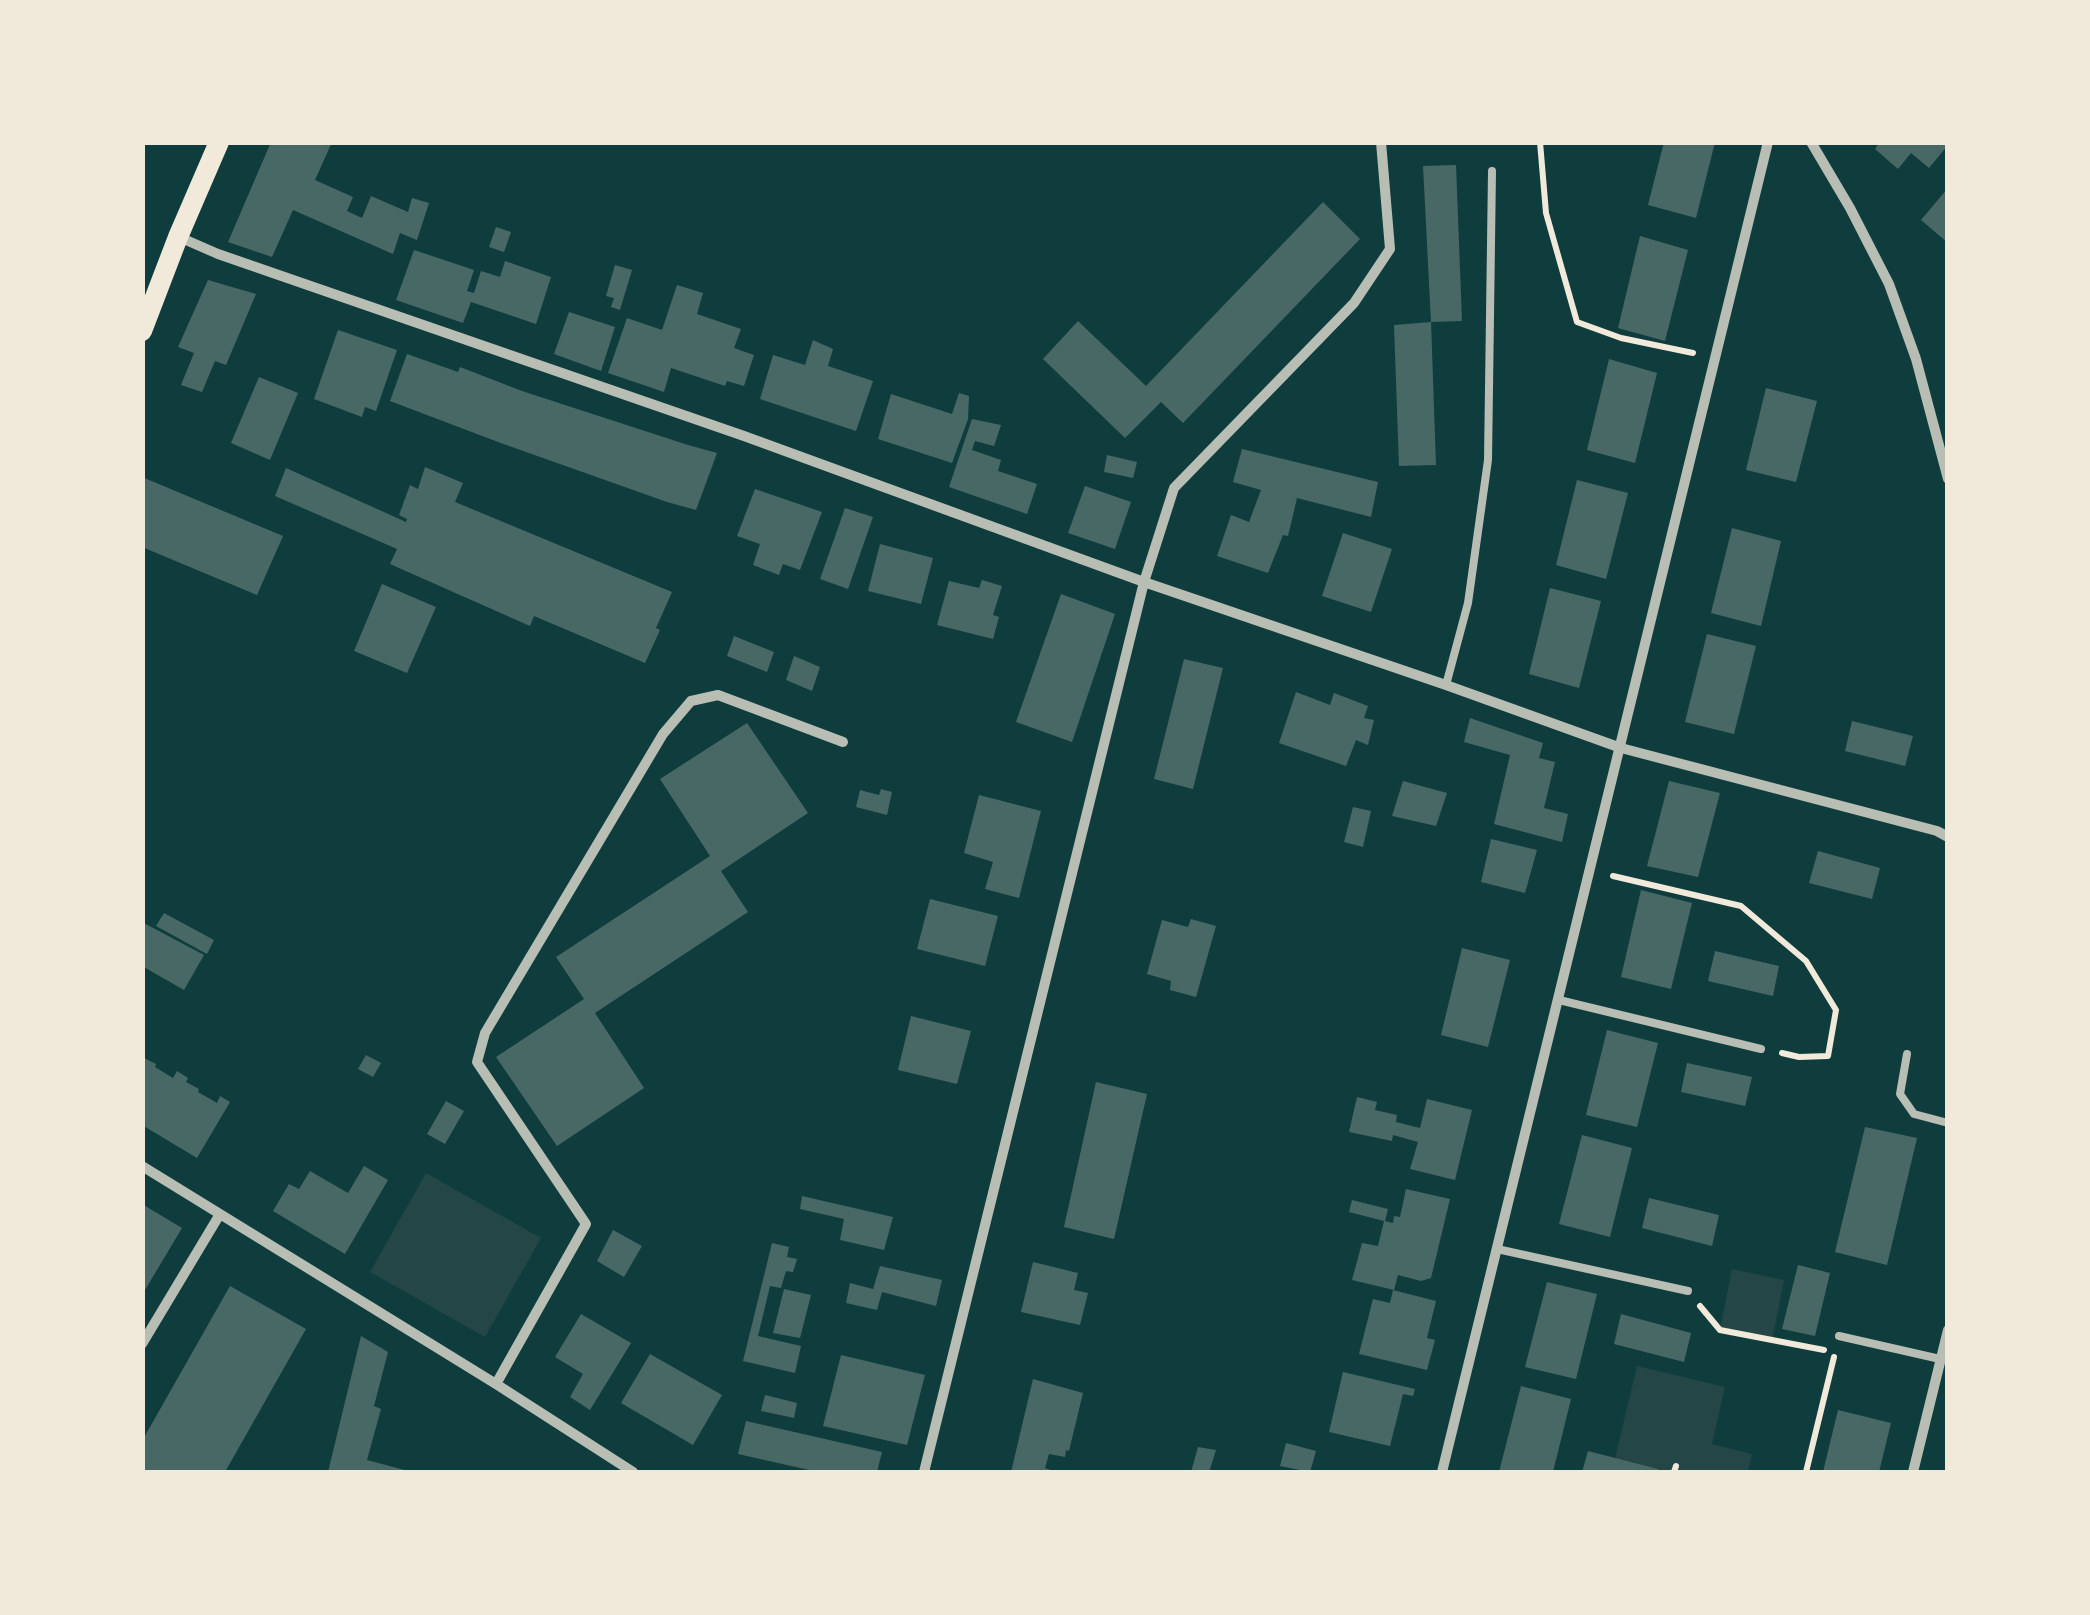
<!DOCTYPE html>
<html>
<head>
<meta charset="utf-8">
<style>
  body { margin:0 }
  #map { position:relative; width:2090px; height:1615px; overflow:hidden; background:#0f3d3e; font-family:Arial,sans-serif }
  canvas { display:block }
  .frame { position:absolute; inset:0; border:145px solid #f1e9da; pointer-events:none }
</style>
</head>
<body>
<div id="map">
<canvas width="2090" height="1615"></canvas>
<div class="frame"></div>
</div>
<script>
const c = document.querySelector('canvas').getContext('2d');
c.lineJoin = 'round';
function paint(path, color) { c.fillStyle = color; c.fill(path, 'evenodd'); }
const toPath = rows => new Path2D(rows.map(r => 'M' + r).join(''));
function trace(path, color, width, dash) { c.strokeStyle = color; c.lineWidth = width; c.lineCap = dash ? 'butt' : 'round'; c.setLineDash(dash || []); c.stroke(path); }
const green = toPath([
  [426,1173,541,1238,485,1337,370,1272],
  [1732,1269,1784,1280,1772,1341,1720,1330],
  [1637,1366,1725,1387,1712,1444,1752,1454,1748,1472,1657,1472,1657,1469,1615,1459]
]);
const building = toPath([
  [271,142,332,142,315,180,353,197,347,211,362,218,371,196,408,212,412,198,429,203,417,240,400,233,393,254,293,210,272,257,228,242],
  [1664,142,1715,142,1696,218,1648,205],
  [1880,142,1948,142,1948,145,1929,168,1911,153,1898,169,1875,149],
  [1456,165,1462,321,1431,322,1436,465,1399,466,1394,325,1431,322,1423,166],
  [1948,188,1948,243,1921,220],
  [1323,202,1360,239,1183,423,1161,402,1125,438,1043,359,1078,321,1146,386],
  [496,227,511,232,504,252,489,247],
  [1640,236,1688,250,1665,341,1618,328],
  [414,250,474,270,467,291,474,293,481,271,500,277,505,261,551,277,536,324,471,302,463,323,396,300],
  [615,265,632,270,620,310,611,307,614,298,606,296],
  [208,280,256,294,226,365,215,361,202,392,181,385,194,353,178,347],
  [677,285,703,293,697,314,741,329,734,348,754,355,744,386,727,381,725,386,671,368,664,392,608,373,627,318,662,330],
  [569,312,615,327,601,371,554,354],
  [338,330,397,350,376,411,365,407,362,417,314,399],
  [813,340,833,349,828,366,873,381,856,431,760,399,773,355,805,365],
  [407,354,458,372,460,367,522,391,688,445,717,453,696,510,667,502,498,442,390,401],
  [1609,359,1657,373,1635,463,1587,450],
  [259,377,298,393,270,460,231,443],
  [1766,388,1817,401,1796,482,1746,470],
  [959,393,969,396,968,419,952,463,878,439,891,394,952,414],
  [972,419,1001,425,994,446,975,441,972,450,1001,460,998,471,1037,484,1027,514,949,487],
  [1242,449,1378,482,1371,517,1297,498,1288,536,1283,535,1268,573,1217,556,1231,515,1249,522,1261,490,1233,482],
  [1107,455,1137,462,1133,478,1104,472],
  [425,467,463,483,455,502,672,592,656,628,660,630,645,663,534,616,530,626,390,564,397,549,275,496,286,468,406,522,407,519,399,515,410,485,418,489],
  [142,477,283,536,257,595,142,547],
  [1577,480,1628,493,1606,579,1556,565],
  [1085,486,1131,502,1115,549,1068,533],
  [755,489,822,512,800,570,783,564,779,575,753,565,760,544,737,536],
  [845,508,873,517,848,589,820,579],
  [1732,528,1781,541,1761,626,1711,613],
  [1343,533,1392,549,1371,612,1322,596],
  [880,544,933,558,921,604,868,591],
  [982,580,1002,586,993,615,999,617,993,639,937,625,949,581,979,588],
  [382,584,436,607,407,673,354,651],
  [1550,588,1601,601,1579,688,1529,674],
  [1061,594,1115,614,1072,742,1016,722],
  [1707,634,1756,646,1734,734,1685,722],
  [734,636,774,652,767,672,727,656],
  [794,656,820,667,812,691,786,680],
  [1184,659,1223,668,1193,789,1154,779],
  [1296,692,1330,705,1334,693,1368,706,1364,718,1374,720,1368,745,1356,740,1346,766,1279,743],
  [1470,718,1543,743,1539,758,1555,762,1544,808,1568,814,1562,842,1494,824,1510,755,1464,742],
  [1852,721,1913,736,1905,766,1845,751],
  [747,723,808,813,721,871,748,912,595,1013,644,1088,557,1146,496,1057,584,999,556,957,710,856,660,779],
  [1403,781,1447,793,1436,826,1392,816],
  [1669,781,1720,793,1698,877,1647,866],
  [881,789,892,792,887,815,856,807,860,790,879,795],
  [979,795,1041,811,1019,898,985,889,993,862,964,853],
  [1353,807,1371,811,1363,847,1344,842],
  [1491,839,1537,850,1525,893,1481,882],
  [1818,851,1880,868,1872,899,1809,883],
  [1641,890,1692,903,1671,989,1621,977],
  [930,899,998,916,985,966,917,949],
  [164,913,214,940,207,954,156,926],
  [1191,919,1216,926,1196,997,1170,990,1171,981,1147,974,1162,920,1188,927],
  [142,922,204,955,184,990,142,966],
  [1462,948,1510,960,1488,1047,1441,1035],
  [1715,951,1779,966,1773,996,1708,981],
  [911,1016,971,1031,957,1084,898,1070],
  [1607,1030,1658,1043,1637,1127,1586,1115],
  [366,1055,381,1063,373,1077,358,1069],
  [142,1057,156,1064,155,1067,173,1078,177,1071,188,1078,186,1082,199,1089,198,1092,217,1103,220,1096,230,1102,197,1158,142,1125],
  [1687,1063,1752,1077,1745,1106,1681,1092],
  [1096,1082,1147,1094,1114,1239,1064,1227],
  [1357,1097,1377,1102,1375,1110,1397,1115,1396,1122,1420,1128,1427,1099,1472,1110,1455,1180,1410,1169,1418,1142,1393,1135,1392,1141,1349,1132],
  [446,1101,464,1111,445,1144,427,1134],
  [1865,1127,1917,1138,1887,1265,1835,1252],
  [1582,1135,1632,1148,1610,1237,1559,1224],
  [364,1166,388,1180,345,1254,273,1211,289,1184,299,1189,310,1171,348,1193],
  [1406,1189,1450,1199,1431,1278,1421,1281,1398,1275,1394,1290,1352,1280,1362,1243,1378,1246,1384,1221,1349,1212,1352,1200,1388,1209,1385,1221,1393,1223,1394,1216,1400,1217],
  [802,1196,893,1217,884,1250,840,1240,844,1219,800,1209],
  [1649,1198,1719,1215,1712,1246,1642,1228],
  [142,1204,182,1228,142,1295],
  [613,1230,642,1246,624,1277,597,1261],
  [772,1243,789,1247,787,1257,797,1259,793,1272,786,1271,781,1288,770,1286,758,1336,801,1346,795,1373,743,1361],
  [1033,1262,1078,1273,1074,1290,1088,1293,1080,1325,1021,1312],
  [1798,1265,1830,1273,1815,1336,1782,1329],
  [880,1266,942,1280,936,1306,882,1292,877,1310,846,1303,850,1283,873,1289],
  [1547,1282,1597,1294,1576,1379,1525,1367],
  [230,1286,306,1329,225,1472,142,1472,142,1441],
  [784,1289,811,1295,800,1338,773,1333],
  [1393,1290,1436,1301,1427,1338,1435,1340,1427,1370,1359,1354,1373,1299,1390,1303],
  [581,1314,631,1343,590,1410,570,1397,583,1374,555,1357],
  [1621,1314,1691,1333,1684,1362,1614,1344],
  [361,1336,388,1352,374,1406,381,1409,367,1460,412,1472,328,1472],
  [650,1354,722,1395,693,1445,621,1403],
  [841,1355,925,1375,907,1445,823,1426],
  [1343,1372,1415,1389,1413,1396,1403,1394,1390,1446,1329,1432],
  [1033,1379,1083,1393,1069,1451,1066,1450,1065,1457,1049,1454,1045,1468,1056,1472,1011,1472],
  [1521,1386,1571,1399,1553,1472,1499,1472],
  [765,1395,797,1403,794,1418,761,1411],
  [1838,1410,1891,1423,1879,1472,1823,1472],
  [746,1421,882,1452,877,1472,818,1472,738,1454],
  [1286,1443,1316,1451,1310,1472,1280,1466],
  [1198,1447,1216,1450,1209,1472,1191,1472],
  [1588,1451,1658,1469,1657,1472,1582,1472]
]);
const path = toPath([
  [1540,142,1546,213,1577,322,1621,338,1693,353],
  [1613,876,1741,906,1806,961,1836,1010,1828,1056,1799,1057,1782,1053],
  [1700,1306,1720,1330,1824,1350],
  [1674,1472,1676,1466],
  [1806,1472,1834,1357]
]);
const service = toPath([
  [1446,685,1468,603,1488,460,1492,171],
  [1559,1000,1761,1049],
  [1907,1054,1900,1094,1914,1114,1948,1123],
  [1497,1249,1688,1291],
  [1839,1336,1940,1359]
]);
const minor = toPath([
  [1811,142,1850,208,1889,284,1916,359,1948,479],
  [179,237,218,254,744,436,1144,582,1446,685,1621,748,1937,831,1948,837],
  [142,1166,496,1384,633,1472],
  [142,1344,220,1214],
  [496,1384,586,1224,477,1062,485,1033,663,734,691,701,718,695,843,742],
  [924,1472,1144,582,1174,488,1354,303,1390,249,1381,142],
  [1442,1472,1768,142],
  [1913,1472,1948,1330]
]);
const secondary = toPath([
  [142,331,178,237,219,142]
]);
paint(green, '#244646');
paint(building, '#486865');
trace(path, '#f1e9da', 6);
trace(service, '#b8beb3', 8);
trace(minor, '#b8beb3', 10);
trace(secondary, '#f1e9da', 20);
</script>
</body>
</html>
